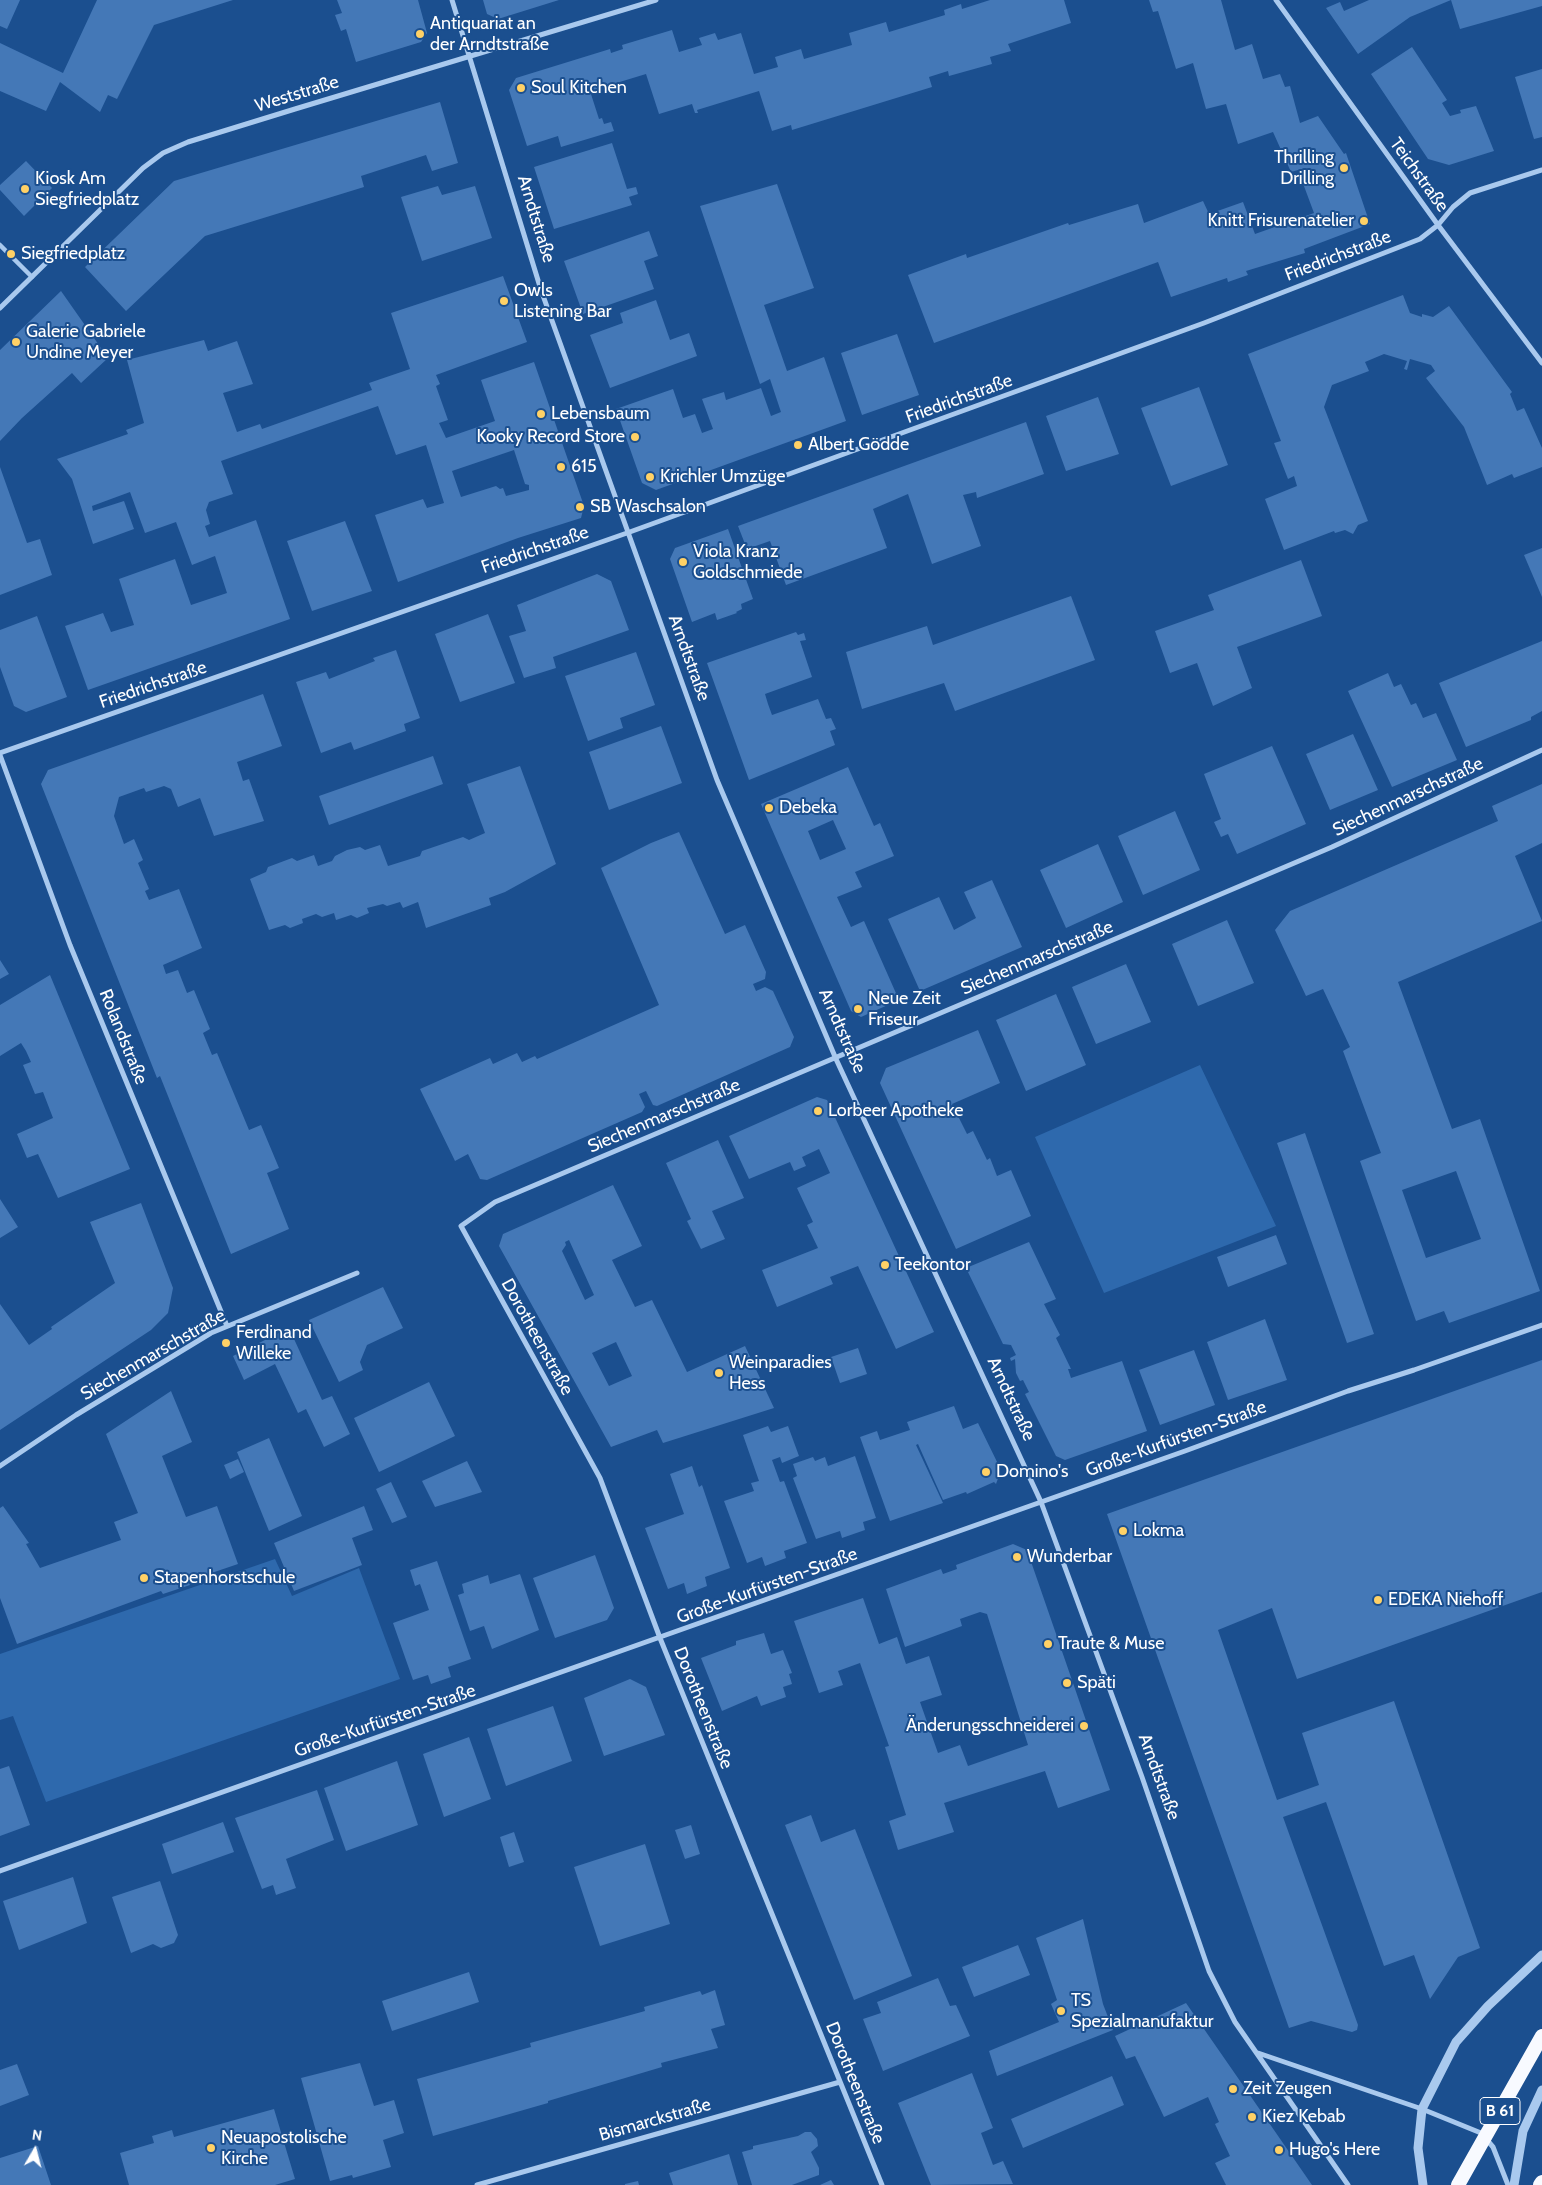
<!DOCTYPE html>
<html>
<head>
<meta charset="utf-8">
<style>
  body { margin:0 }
  #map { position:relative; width:1542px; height:2185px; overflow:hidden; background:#1b4f8f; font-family:Cabin,sans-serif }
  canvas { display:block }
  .north { position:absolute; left:10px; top:2125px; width:50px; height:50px; -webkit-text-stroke:4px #1b4f8f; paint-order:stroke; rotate:8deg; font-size:14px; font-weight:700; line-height:20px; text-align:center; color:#fff }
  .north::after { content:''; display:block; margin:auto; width:18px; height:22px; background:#fff; clip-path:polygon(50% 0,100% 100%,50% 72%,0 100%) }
</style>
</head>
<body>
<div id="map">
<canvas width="1542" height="2185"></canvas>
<div class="north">N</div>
</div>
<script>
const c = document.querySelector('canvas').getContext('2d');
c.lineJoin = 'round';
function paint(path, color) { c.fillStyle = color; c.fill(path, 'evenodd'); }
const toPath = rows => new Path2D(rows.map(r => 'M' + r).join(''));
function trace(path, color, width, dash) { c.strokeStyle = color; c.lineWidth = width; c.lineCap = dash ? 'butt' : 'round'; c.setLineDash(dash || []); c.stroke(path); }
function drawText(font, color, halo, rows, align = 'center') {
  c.font = font + ' Cabin,sans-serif'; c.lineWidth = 4; c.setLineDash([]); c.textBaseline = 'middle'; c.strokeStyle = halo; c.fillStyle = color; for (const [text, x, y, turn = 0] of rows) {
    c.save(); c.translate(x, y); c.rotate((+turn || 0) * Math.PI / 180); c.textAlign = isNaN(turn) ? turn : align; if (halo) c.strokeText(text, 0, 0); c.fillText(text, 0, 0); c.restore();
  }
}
const green = toPath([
  [1200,1065,1276,1226,1104,1293,1035,1137],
  [275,1559,292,1596,359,1568,400,1679,46,1802,13,1716,0,1720,0,1654]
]);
const building = toPath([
  [0,0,20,0,7,29,0,26],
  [97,0,233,0,154,25,117,99,108,95,100,112,60,82,46,111,0,91,0,43,63,73],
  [337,0,418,0,427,33,421,42,356,62,346,29,341,31,335,15,342,13],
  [483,0,559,0,498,19,487,14],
  [990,0,1064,0,1071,23,1008,44,1011,51,990,57,992,64,949,76,948,71,929,77,932,87,792,130,791,125,772,131,759,91,697,110,698,113,695,113,692,104,659,114,646,74,590,91,599,119,602,118,604,124,611,122,614,131,561,147,558,136,527,146,509,90,516,78,610,49,611,53,623,49,622,45,672,30,679,52,702,45,699,38,715,33,718,40,741,33,754,74,778,67,775,57,801,49,804,59,852,45,849,33,886,22,889,32,945,15,944,10,961,4,962,9],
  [1149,0,1221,0,1235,50,1252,44,1263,79,1280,74,1285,87,1290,86,1300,123,1318,116,1344,154,1346,153,1370,224,1304,249,1305,253,1246,271,1248,275,1228,282,1227,278,1171,297,1158,262,934,343,908,275,966,254,967,258,1068,223,1069,225,1138,204,1144,223,1203,201,1209,214,1243,202,1255,234,1314,213,1298,170,1291,172,1273,132,1238,144,1226,104,1206,109,1193,63,1176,69,1158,11,1153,12],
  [1369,0,1542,0,1542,6,1460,29,1451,0,1410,17,1358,54,1326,8,1340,2,1344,11],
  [1412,47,1447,100,1442,103,1450,116,1461,113,1460,110,1476,106,1494,151,1449,165,1428,159,1371,74],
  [1542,69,1542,137,1534,139,1515,77],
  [440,102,458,163,432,171,426,155,361,176,364,187,205,236,126,311,85,267,174,181],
  [612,143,627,189,636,187,638,194,629,197,632,205,554,229,534,167],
  [26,161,52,188,24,216,0,190,0,185],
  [777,184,814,288,764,305,787,371,824,357,846,421,656,490,642,483,616,409,673,389,683,418,695,414,702,433,713,429,702,399,724,392,726,400,761,388,771,416,781,412,770,379,760,384,700,206],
  [438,186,442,195,475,186,492,238,422,261,401,197],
  [649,231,658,256,644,261,654,289,583,314,564,261],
  [503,276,527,342,436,375,440,384,436,386,448,420,439,423,446,438,495,421,481,380,534,362,584,506,581,518,518,538,398,582,375,515,423,499,427,508,444,503,426,445,396,455,378,406,221,461,233,494,209,502,206,510,210,524,205,526,209,537,256,520,290,619,88,690,65,626,103,613,111,632,134,625,119,579,175,559,191,605,227,593,215,556,192,565,176,522,145,533,130,492,92,506,93,511,124,501,134,529,93,544,72,479,57,459,128,434,126,430,144,423,127,360,204,340,208,351,237,341,253,384,223,393,237,432,260,424,262,429,372,390,369,383,410,369,391,313],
  [514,450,525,484,529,485,529,490,506,496,503,488,500,489,496,486,461,497,452,471],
  [61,291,108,358,81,383,72,373,22,418,0,441,0,350],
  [1403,295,1410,313,1422,317,1422,314,1433,317,1449,306,1512,392,1510,394,1517,411,1524,408,1542,448,1542,467,1514,478,1512,474,1487,485,1464,427,1426,378,1435,371,1431,365,1410,359,1407,370,1404,369,1407,361,1384,354,1365,362,1369,371,1332,385,1324,407,1368,521,1358,525,1353,534,1345,530,1335,533,1334,531,1284,550,1265,499,1297,486,1294,476,1288,479,1274,443,1281,441,1248,354],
  [656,300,670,340,689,333,697,356,610,388,590,335,623,323,620,313],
  [897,334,919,395,862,415,841,353],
  [1199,387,1228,465,1171,486,1141,408],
  [1098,397,1119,454,1066,471,1046,416],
  [1026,422,1044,474,977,498,976,492,963,495,981,546,932,564,908,494,873,509,887,548,786,585,770,541,747,549,738,526],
  [0,467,27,543,40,539,52,575,0,595],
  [345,521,372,591,312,611,287,541],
  [728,529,753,599,741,604,742,609,736,612,737,613,717,620,715,613,692,622,670,559,675,548],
  [1542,548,1542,597,1524,555],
  [1301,560,1322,616,1237,647,1252,688,1213,706,1197,663,1170,673,1155,631,1214,610,1208,595],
  [597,574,611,581,629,630,553,657,556,668,524,678,509,636,526,631,517,605],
  [1071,596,1095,660,955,711,944,683,862,709,846,652,927,626,933,645],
  [488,614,515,683,460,702,435,634],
  [37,616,67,697,26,712,14,706,0,667,0,630],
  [796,632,798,635,804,633,806,640,800,641,812,677,765,694,768,704,772,715,818,699,826,719,831,718,836,729,830,731,835,745,749,780,707,663],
  [1542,641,1542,711,1531,717,1531,720,1466,747,1439,683],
  [396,650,420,718,404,724,406,731,354,750,351,742,321,753,296,682,326,672,329,679,375,661,373,658],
  [636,652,655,705,620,718,623,728,588,741,565,676],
  [1388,673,1394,687,1401,684,1411,705,1416,703,1423,718,1436,713,1457,760,1392,787,1348,691],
  [263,694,282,746,237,762,243,781,249,779,264,821,214,836,200,798,178,807,171,789,164,786,146,792,144,788,119,797,114,816,124,844,134,839,143,860,138,863,149,889,145,891,149,900,179,889,202,948,163,965,166,974,178,970,187,993,194,990,210,1029,203,1033,212,1055,217,1053,249,1130,261,1125,279,1168,267,1173,289,1229,231,1254,160,1076,157,1078,41,784,48,770],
  [661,726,682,783,609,810,589,752],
  [1353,734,1378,790,1330,810,1306,754],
  [1272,746,1306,824,1237,854,1228,834,1221,837,1214,822,1221,819,1204,774],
  [433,756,443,784,329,825,319,796],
  [520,766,556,864,505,892,489,898,491,905,426,928,418,902,403,908,400,902,387,906,383,904,367,908,369,913,357,918,351,915,336,920,334,913,322,917,316,914,302,919,303,923,290,928,285,925,269,930,250,879,266,872,268,867,292,858,297,861,314,855,318,866,332,861,335,856,347,850,360,847,365,850,380,845,388,866,420,856,422,851,463,837,469,840,485,833,467,784],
  [848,767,874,826,880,823,894,856,855,872,862,887,837,897,851,927,864,921,899,1000,861,1017,851,1011,761,804],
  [833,820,846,849,820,860,808,831],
  [1542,784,1542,843,1515,856,1542,921,1398,982,1452,1129,1480,1119,1540,1291,1449,1323,1444,1311,1416,1321,1360,1161,1381,1153,1343,1051,1350,1047,1323,989,1306,996,1275,930,1290,911,1498,821,1492,806],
  [1456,1171,1481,1239,1426,1258,1402,1190],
  [1175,811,1200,870,1143,895,1118,836],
  [679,832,725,934,745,925,766,972,765,979,753,984,756,991,765,987,773,991,794,1037,790,1047,657,1106,653,1105,646,1091,639,1094,645,1107,642,1112,487,1180,480,1179,468,1154,455,1161,420,1089,490,1058,493,1064,517,1053,522,1062,535,1056,537,1059,659,1005,601,868,651,843],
  [1098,844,1123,902,1066,928,1040,870],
  [992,880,1022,947,920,991,888,919,939,897,954,930,976,918,964,892],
  [1227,920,1254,983,1198,1006,1172,944],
  [0,960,9,974,0,979],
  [1126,964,1151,1022,1096,1044,1072,987],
  [50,975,130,1169,58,1198,38,1154,27,1158,17,1134,53,1118,43,1092,35,1094,23,1065,31,1062,26,1051,21,1043,0,1056,0,1005],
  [1056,994,1086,1065,1026,1091,996,1020],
  [978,1030,1000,1083,952,1104,967,1134,973,1131,987,1160,990,1158,997,1176,1011,1170,1031,1216,956,1249,880,1083,886,1068],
  [817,1097,827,1100,934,1332,896,1349,858,1266,830,1277,833,1284,777,1307,762,1270,818,1248,807,1225,813,1222,797,1188,830,1173,819,1149,802,1157,806,1166,794,1171,790,1162,749,1179,729,1136],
  [1305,1133,1374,1334,1347,1343,1277,1143],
  [718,1140,744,1198,712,1211,725,1239,701,1249,687,1221,691,1219,666,1163],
  [613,1185,642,1246,612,1260,635,1307,652,1300,687,1372,745,1346,774,1408,663,1443,657,1430,611,1447,499,1246,503,1234],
  [569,1240,594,1295,585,1300,562,1251,566,1245,565,1242],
  [616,1342,632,1376,609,1386,592,1353],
  [0,1199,18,1227,0,1238],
  [141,1203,173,1288,168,1313,151,1330,0,1430,0,1304,29,1345,52,1329,51,1327,115,1283,90,1222],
  [1276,1235,1287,1264,1228,1287,1217,1257],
  [1029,1242,1056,1299,1044,1304,1060,1335,1056,1338,1071,1369,1068,1369,1071,1378,1122,1361,1147,1431,1065,1460,1056,1456,1025,1394,1029,1392,1023,1380,1020,1381,1016,1373,1015,1359,1011,1361,1010,1358,1016,1355,1011,1345,1003,1344,966,1268],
  [383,1287,403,1328,367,1345,360,1362,363,1370,339,1382,309,1320],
  [1265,1319,1287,1380,1228,1400,1207,1342],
  [289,1328,322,1400,332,1396,350,1434,324,1447,306,1409,298,1413,275,1364,244,1380,233,1356],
  [858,1348,867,1374,840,1383,831,1357],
  [1194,1350,1215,1405,1160,1425,1139,1370],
  [1542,1360,1542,1592,1297,1679,1272,1608,1218,1630,1277,1800,1319,1785,1302,1733,1394,1701,1480,1948,1458,1957,1430,1999,1414,1955,1384,1966,1326,1802,1283,1817,1358,2025,1357,2030,1352,2032,1311,2021,1289,2028,1107,1514],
  [429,1382,455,1436,379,1472,354,1418],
  [171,1391,192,1442,162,1456,186,1517,217,1506,238,1564,188,1581,190,1585,163,1594,161,1591,17,1644,0,1598,0,1508,3,1506,29,1543,26,1544,40,1568,121,1540,114,1522,138,1513,106,1434],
  [954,1406,963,1429,978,1423,1001,1470,996,1484,994,1482,967,1494,966,1492,943,1500,918,1444,916,1445,943,1503,890,1521,860,1437,877,1431,880,1440,910,1430,907,1422],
  [768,1426,771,1432,788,1426,799,1456,782,1463,780,1457,772,1460,780,1482,784,1481,807,1543,784,1551,786,1558,765,1566,762,1557,747,1563,724,1501,754,1491,751,1483,759,1481,743,1435],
  [269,1438,302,1516,269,1531,237,1452],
  [855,1456,876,1518,863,1522,865,1530,842,1538,840,1531,816,1539,793,1478,797,1476,793,1464,813,1457,815,1461,825,1457,828,1466],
  [238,1459,244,1472,230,1479,224,1465],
  [467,1461,482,1492,435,1507,422,1481],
  [692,1466,699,1487,702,1485,730,1568,705,1577,707,1586,687,1594,684,1583,668,1589,645,1528,684,1514,670,1474],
  [391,1482,407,1517,392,1523,376,1489],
  [364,1506,373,1530,352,1538,362,1565,294,1591,274,1543],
  [1013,1544,1027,1550,1110,1790,1058,1808,1045,1771,944,1803,954,1832,898,1850,889,1821,906,1815,885,1747,889,1746,860,1663,838,1671,843,1685,819,1693,794,1621,863,1598,879,1644,897,1637,906,1664,929,1656,942,1695,920,1702,938,1753,960,1745,968,1766,1028,1745,987,1614,980,1612,960,1619,962,1626,905,1647,886,1589,941,1569,943,1574,957,1569,956,1565],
  [595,1555,614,1608,607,1620,555,1638,533,1578],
  [437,1561,471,1659,448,1667,451,1677,431,1684,428,1675,413,1680,393,1623,429,1610,420,1584,415,1586,410,1570],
  [520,1574,539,1630,492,1649,484,1626,470,1631,458,1595,464,1593,462,1584,488,1575,490,1584],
  [764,1633,771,1654,783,1650,792,1673,789,1674,792,1684,783,1687,786,1697,761,1706,757,1696,722,1711,701,1658,736,1645,736,1641],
  [630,1679,646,1687,665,1735,604,1756,584,1698],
  [553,1706,572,1761,506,1786,487,1729],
  [469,1737,491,1799,444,1817,423,1754],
  [397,1761,418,1825,346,1851,324,1788],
  [9,1766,30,1825,0,1836,0,1769],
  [317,1790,334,1840,286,1859,296,1888,276,1895,273,1885,262,1889,235,1818],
  [811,1815,821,1842,855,1829,912,1976,854,2000,785,1825],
  [223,1822,234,1852,172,1874,162,1844],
  [691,1825,700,1854,685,1859,675,1830],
  [514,1832,524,1862,509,1867,500,1837],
  [645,1844,670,1924,600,1946,574,1867],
  [73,1877,87,1923,19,1950,3,1901],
  [160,1881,178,1935,174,1943,161,1948,153,1944,131,1953,112,1897],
  [1083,1919,1103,2004,1113,2030,997,2076,989,2051,1059,2022,1051,2004,1057,2000,1036,1938],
  [1018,1945,1030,1975,974,1997,962,1967],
  [469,1972,479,2002,392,2031,382,2001],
  [938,1978,950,2006,956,2005,970,2036,883,2071,863,2019,881,2013,877,2002],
  [715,1990,725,2025,711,2029,718,2048,661,2063,662,2067,548,2101,548,2103,433,2136,417,2079,531,2047,530,2043,645,2011,644,2007,700,1991,702,1995],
  [1186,2003,1247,2091,1312,2185,1226,2185,1215,2163,1230,2156,1215,2124,1219,2122,1208,2097,1164,2117,1135,2056,1126,2059,1115,2036],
  [360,2063,374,2106,394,2100,404,2133,383,2140,391,2167,353,2178,352,2175,330,2181,301,2078],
  [17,2064,29,2095,0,2106,0,2070],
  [972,2073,993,2128,981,2133,993,2165,1003,2161,1013,2184,931,2185,898,2103],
  [1112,2076,1124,2105,1023,2148,1011,2119],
  [274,2109,295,2179,275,2185,129,2185,120,2153,154,2143,152,2136,172,2130,174,2137],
  [805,2132,811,2132,817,2139,818,2146,811,2152,819,2168,819,2175,792,2185,752,2185,742,2152,753,2149,753,2146,798,2136],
  [38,2146,51,2185,0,2185,0,2158],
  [729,2154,738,2185,673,2185,669,2173],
  [831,2180,834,2185,820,2185],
  [638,2181,639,2185,625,2185,625,2184]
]);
const pedestrian = toPath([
  [0,245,32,277]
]);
const minor = toPath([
  [452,0,541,290,717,780,836,1059,1041,1502,1142,1777,1209,1971,1235,2022,1348,2185],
  [1276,0,1438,225,1542,363],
  [0,308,143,168,163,153,188,142,295,109,656,0],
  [0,753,627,533,1204,323,1420,239,1438,225,1453,207,1470,193,1542,170],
  [0,755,70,945,227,1326],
  [0,1466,76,1415,211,1333,357,1273],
  [0,1871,1185,1451,1348,1391,1414,1370,1542,1325],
  [1258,2053,1422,2109,1481,2133,1493,2147,1508,2185],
  [477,2185,840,2082],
  [882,2185,660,1638,600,1478,461,1226,495,1202,1332,847,1542,750]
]);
const tertiary = toPath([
  [1423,2185,1418,2148,1422,2109,1456,2042,1488,2006,1542,1955],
  [1514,2185,1523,2131,1542,2090]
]);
const trunk = toPath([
  [1540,2185,1542,2182]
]);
const trunkBridge = toPath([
  [1458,2185,1542,2036]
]);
const markers = [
  [420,34,5,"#ffd166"],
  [521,88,5,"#ffd166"],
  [1344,168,5,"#ffd166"],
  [25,189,5,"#ffd166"],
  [1364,221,5,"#ffd166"],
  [11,254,5,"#ffd166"],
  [504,301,5,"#ffd166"],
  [16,342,5,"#ffd166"],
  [541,414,5,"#ffd166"],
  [635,437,5,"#ffd166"],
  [798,445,5,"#ffd166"],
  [561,467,5,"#ffd166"],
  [650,477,5,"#ffd166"],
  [580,507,5,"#ffd166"],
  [683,562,5,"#ffd166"],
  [769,808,5,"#ffd166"],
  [858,1009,5,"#ffd166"],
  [818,1111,5,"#ffd166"],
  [885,1265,5,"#ffd166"],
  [226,1343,5,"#ffd166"],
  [719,1373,5,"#ffd166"],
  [986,1472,5,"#ffd166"],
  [1123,1531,5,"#ffd166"],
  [1017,1557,5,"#ffd166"],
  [144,1578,5,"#ffd166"],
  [1378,1600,5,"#ffd166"],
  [1048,1644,5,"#ffd166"],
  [1067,1683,5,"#ffd166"],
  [1084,1726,5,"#ffd166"],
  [1061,2011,5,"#ffd166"],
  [1233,2089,5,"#ffd166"],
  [1252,2117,5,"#ffd166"],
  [211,2148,5,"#ffd166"],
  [1279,2150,5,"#ffd166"]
];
const shields = [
  [1500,2111,40]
];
const shieldNames = [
  ["B 61",1500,2111]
];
const poiNames = [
  ["Antiquariat an",430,24],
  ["der Arndtstraße",430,45],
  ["Soul Kitchen",531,88],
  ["Thrilling",1334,158,"right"],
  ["Drilling",1334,179,"right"],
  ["Kiosk Am",35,179],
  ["Siegfriedplatz",35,200],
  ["Knitt Frisurenatelier",1354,221,"right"],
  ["Siegfriedplatz",21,254],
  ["Owls",514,291],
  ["Listening Bar",514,312],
  ["Galerie Gabriele",26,332],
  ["Undine Meyer",26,353],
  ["Lebensbaum",551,414],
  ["Kooky Record Store",625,437,"right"],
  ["Albert Gödde",808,445],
  ["615",571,467],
  ["Krichler Umzüge",660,477],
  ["SB Waschsalon",590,507],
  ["Viola Kranz",693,552],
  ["Goldschmiede",693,573],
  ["Debeka",779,808],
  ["Neue Zeit",868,999],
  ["Friseur",868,1020],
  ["Lorbeer Apotheke",828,1111],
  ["Teekontor",895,1265],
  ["Ferdinand",236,1333],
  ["Willeke",236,1354],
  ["Weinparadies",729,1363],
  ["Hess",729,1384],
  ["Domino's",996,1472],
  ["Lokma",1133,1531],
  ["Wunderbar",1027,1557],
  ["Stapenhorstschule",154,1578],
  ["EDEKA Niehoff",1388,1600],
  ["Traute & Muse",1058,1644],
  ["Späti",1077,1683],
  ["Änderungsschneiderei",1074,1726,"right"],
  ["TS",1071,2001],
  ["Spezialmanufaktur",1071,2022],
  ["Zeit Zeugen",1243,2089],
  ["Kiez Kebab",1262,2117],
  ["Neuapostolische",221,2138],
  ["Kirche",221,2159],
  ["Hugo's Here",1289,2150]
];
const streetNames = [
  ["Weststraße",297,94,-17],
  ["Teichstraße",1419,175,54],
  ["Arndtstraße",536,219,73],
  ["Friedrichstraße",1338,256,-21],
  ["Friedrichstraße",959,399,-20],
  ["Friedrichstraße",535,550,-19],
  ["Arndtstraße",689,658,70],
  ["Friedrichstraße",153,685,-19],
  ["Siechenmarschstraße",1408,797,-25],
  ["Siechenmarschstraße",1037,958,-23],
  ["Arndtstraße",842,1031,66],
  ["Rolandstraße",123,1037,68],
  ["Siechenmarschstraße",664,1116,-23],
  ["Dorotheenstraße",537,1337,61],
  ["Siechenmarschstraße",153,1355,-30],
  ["Arndtstraße",1011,1399,65],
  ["Große-Kurfürsten-Straße",1176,1439,-20],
  ["Große-Kurfürsten-Straße",767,1586,-20],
  ["Dorotheenstraße",703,1708,68],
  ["Große-Kurfürsten-Straße",385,1721,-19],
  ["Arndtstraße",1159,1777,70],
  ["Dorotheenstraße",855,2083,68],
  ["Bismarckstraße",655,2120,-16]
];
paint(green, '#2e69ad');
paint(building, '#4478b7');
trace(pedestrian, '#a9c9ee', 4.5);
trace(minor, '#a9c9ee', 5);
trace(tertiary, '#a9c9ee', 9);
trace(trunk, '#f8faff', 14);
trace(trunkBridge, '#f8faff', 14);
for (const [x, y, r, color] of markers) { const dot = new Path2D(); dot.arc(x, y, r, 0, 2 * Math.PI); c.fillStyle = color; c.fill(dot); trace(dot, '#1b4f8f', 2); }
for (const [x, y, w] of shields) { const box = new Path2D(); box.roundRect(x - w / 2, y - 13.5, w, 27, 4); c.fillStyle = '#1b4f8f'; c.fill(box); trace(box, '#fff', 1); }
drawText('bold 16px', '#fff', null, shieldNames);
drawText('18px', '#fff', '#1b4f8f', poiNames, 'left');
drawText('18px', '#fff', '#1b4f8f', streetNames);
</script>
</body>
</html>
